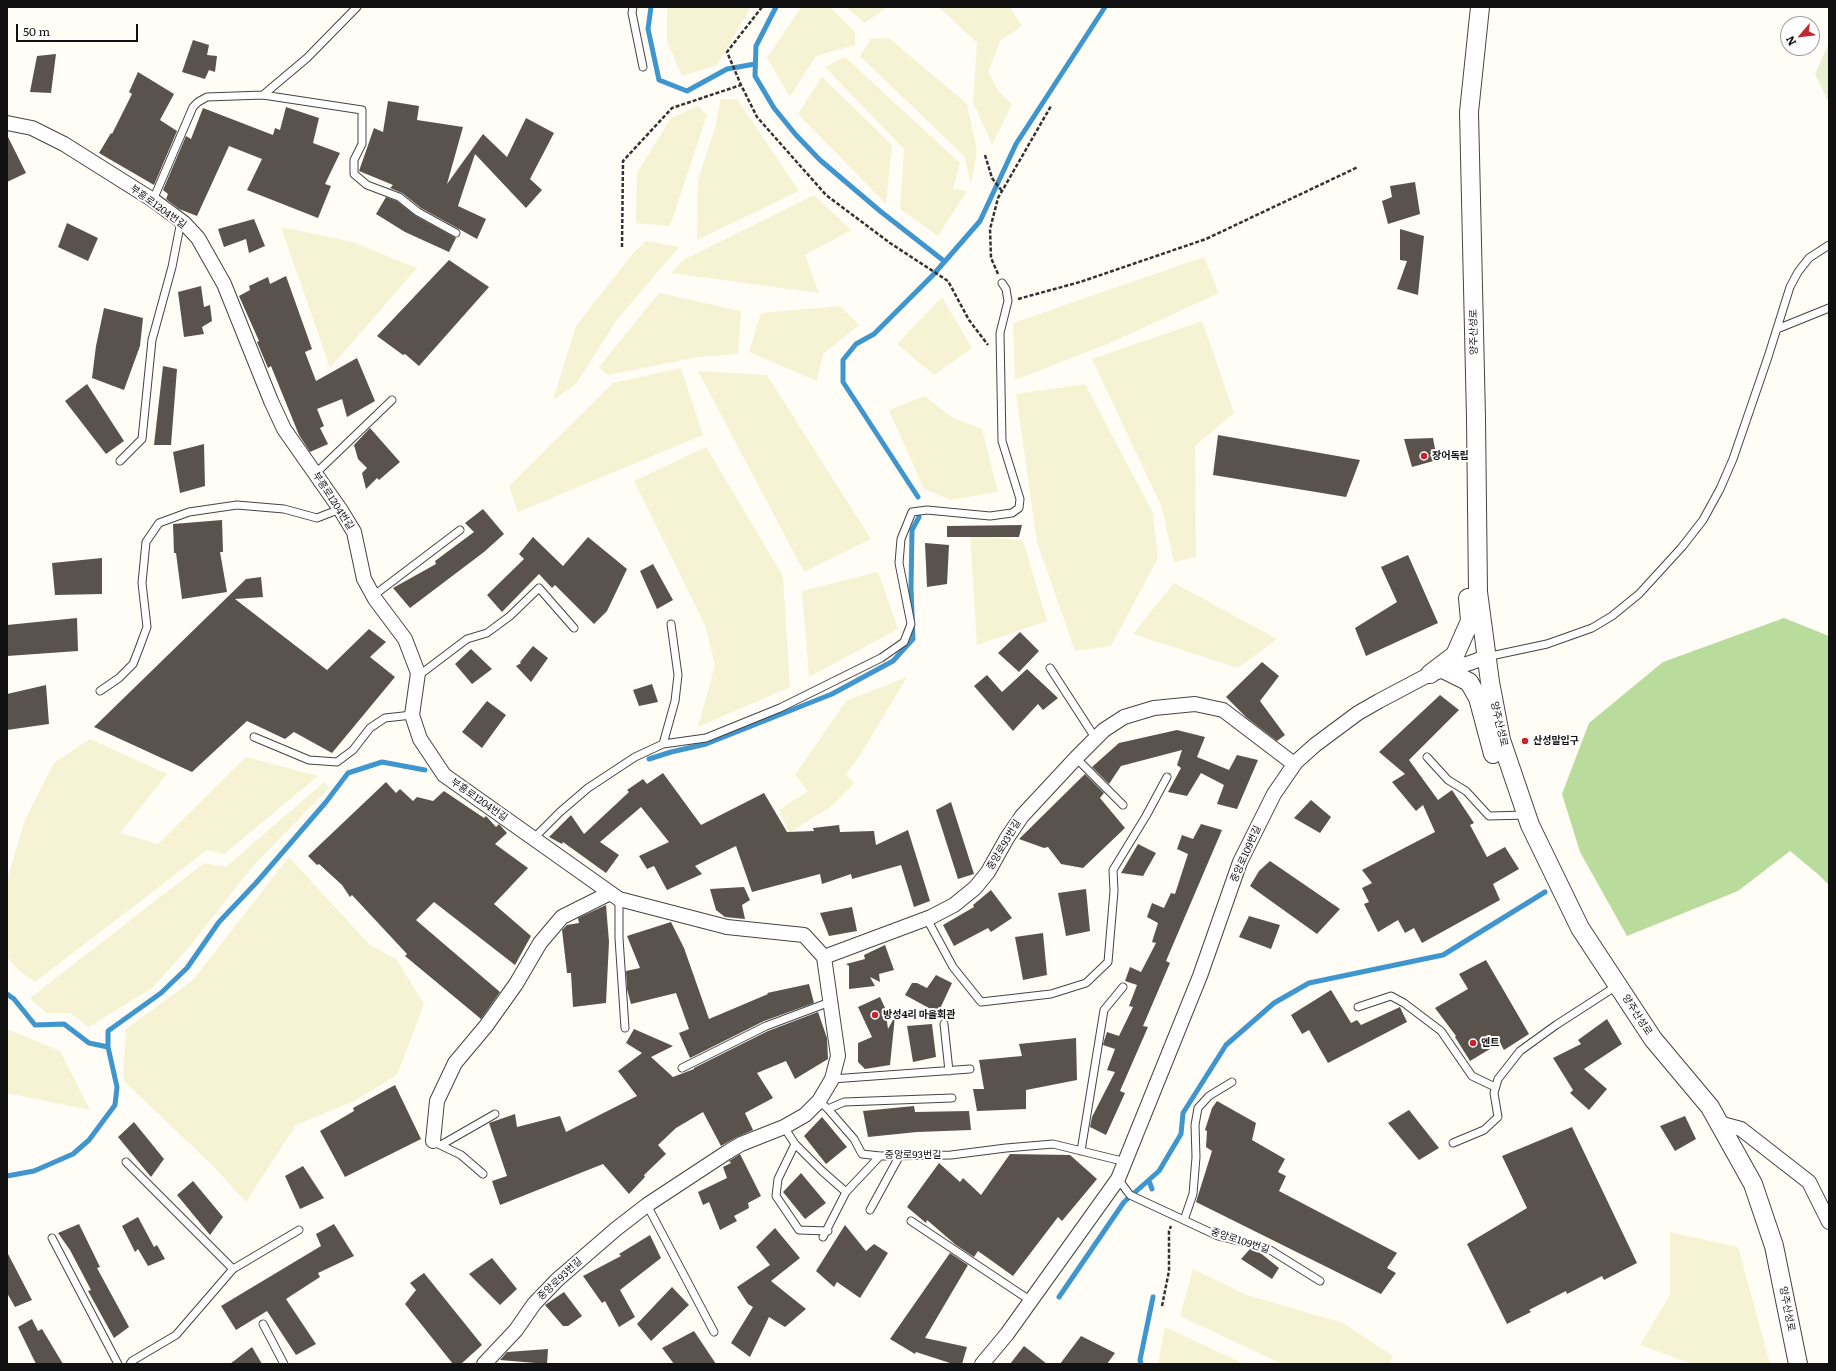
<!DOCTYPE html>
<html>
<head>
<meta charset="utf-8">
<style>
  body { margin:0 }
  #map { position:relative; width:1836px; height:1371px; overflow:hidden; background:#fffdf5; font-family:Literata,serif }
  canvas { display:block }
  .frame { position:absolute; inset:0; border:8px solid #111; pointer-events:none }
  .north { position:absolute; left:1780px; top:16px; width:40px; height:40px; box-sizing:border-box; background:#fff; border:1px solid #a0a0a0; border-radius:50%; rotate:242deg; font-size:11px; font-weight:700; line-height:16px; text-align:center; color:#111 }
  .north::after { content:''; display:block; margin:auto; width:14px; height:18px; background:#c4262e; clip-path:polygon(50% 0,100% 100%,50% 72%,0 100%) }
  .scale { position:absolute; left:16px; top:24px; width:122px; height:18px; box-sizing:border-box; border:2px solid #111; border-top:0; padding-left:5px; font-size:12px; line-height:14px; white-space:nowrap; color:#111; -webkit-text-stroke:3px #fff; paint-order:stroke }
</style>
</head>
<body>
<div id="map">
<canvas width="1836" height="1371"></canvas>
<div class="frame"></div>
<div class="north">N</div>
<div class="scale">50 m</div>
</div>
<script>
const c = document.querySelector('canvas').getContext('2d');
c.lineJoin = 'round';
function paint(path, color) { c.fillStyle = color; c.fill(path, 'evenodd'); }
const toPath = rows => new Path2D(rows.map(r => 'M' + r).join(''));
function trace(path, color, width, dash) { c.strokeStyle = color; c.lineWidth = width; c.lineCap = dash ? 'butt' : 'round'; c.setLineDash(dash || []); c.stroke(path); }
function drawText(font, color, halo, rows, align = 'center') {
  c.font = font + ' Literata,"Noto Sans KR",serif'; c.lineWidth = 4; c.setLineDash([]); c.textBaseline = 'middle'; c.strokeStyle = halo; c.fillStyle = color; for (const [text, x, y, turn = 0] of rows) {
    c.save(); c.translate(x, y); c.rotate((+turn || 0) * Math.PI / 180); c.textAlign = isNaN(turn) ? turn : align; if (halo) c.strokeText(text, 0, 0); c.fillText(text, 0, 0); c.restore();
  }
}
const farmland = toPath([
  [667,7,751,7,717,65,682,76,667,41],
  [801,7,830,7,855,32,855,45,816,56,790,97,767,58],
  [846,7,887,7,865,23],
  [939,7,1010,7,1022,26,1000,41,988,72,999,92,1012,104,992,145,973,102,977,43],
  [889,38,967,104,977,150,971,185,964,156,860,56,871,39],
  [845,57,960,163,953,189,967,191,938,236,900,209,904,149,825,67],
  [822,77,892,145,886,204,798,114],
  [721,99,737,99,799,191,697,240,698,180,715,128],
  [698,106,707,115,670,226,636,223,637,173,671,118],
  [814,195,851,230,805,255,819,293,671,273,683,260],
  [281,227,353,242,417,268,330,368],
  [646,241,679,247,616,321,576,384,553,400,576,326,634,252],
  [1204,257,1219,293,1110,343,1015,380,1013,323],
  [659,293,741,311,738,354,698,357,608,375,599,367],
  [942,297,972,348,934,375,897,344],
  [840,306,859,325,823,354,817,381,749,352,761,313],
  [1202,321,1234,413,1195,446,1196,557,1174,562,1162,508,1092,359],
  [681,368,703,435,518,512,509,486,613,383],
  [698,371,767,375,871,539,804,572],
  [1085,384,1153,513,1158,558,1111,646,1075,651,1037,542,1016,394],
  [925,396,951,417,982,429,998,492,951,500,924,489,889,410],
  [706,447,783,576,790,687,698,727,715,665,705,625,634,481],
  [970,534,1023,541,1047,621,977,645],
  [878,572,898,629,809,677,802,591],
  [1174,583,1277,639,1238,668,1133,634],
  [907,677,859,757,846,774,854,783,833,805,789,833,779,810,808,791,795,775,846,701],
  [90,739,167,774,120,833,158,844,246,757,318,776,224,854,207,850,35,982,17,969,7,957,7,880,25,820,54,763],
  [324,782,329,788,252,867,191,945,152,988,89,1027,70,1013,46,1013,30,998,204,863,226,867],
  [289,857,369,944,397,960,424,1004,397,1075,354,1101,296,1125,246,1202,214,1167,123,1080,126,1029,193,980],
  [7,1029,60,1051,90,1110,7,1093],
  [1670,1232,1738,1247,1770,1364,1692,1364,1640,1345,1670,1295],
  [1193,1269,1247,1295,1343,1323,1393,1356,1389,1364,1282,1364,1180,1316],
  [1165,1327,1244,1364,1158,1364]
]);
const forest = toPath([
  [1784,618,1829,636,1829,885,1819,875,1790,851,1738,891,1627,936,1580,852,1562,794,1589,723,1663,662]
]);
const pitch = toPath([
  [1829,43,1829,103,1815,74]
]);
const stream = toPath([
  [651,7,648,29,659,80,687,91,727,69,755,64],
  [776,7,756,46,755,76,774,108,796,135,820,160,880,211,944,261],
  [918,497,843,382,843,360,856,344,874,334,933,275,980,221,1016,144,1105,7],
  [649,759,671,752,706,744,832,694,893,661,913,639,911,588,912,530,919,517],
  [7,994,14,999,35,1025,64,1024,89,1043,108,1047],
  [7,1176,34,1171,73,1154,89,1140,115,1105,117,1087,108,1047,108,1031,161,993,187,968,219,922,256,883,326,802,348,773,382,762,425,770],
  [1149,1181,1152,1189],
  [1059,1297,1124,1202,1159,1171,1181,1134,1183,1113,1226,1045,1274,1003,1309,983,1443,955,1545,892],
  [1141,1364,1140,1360,1153,1297]
]);
const building = toPath([
  [193,40,209,45,207,55,217,56,215,72,209,70,205,79,182,72],
  [56,54,51,93,30,92,37,56],
  [138,72,174,94,160,120,177,131,154,185,99,153,111,133,112,134,132,94,129,92],
  [388,101,419,106,417,120,463,127,447,184,483,134,507,157,526,118,554,133,530,179,542,190,526,208,475,154,458,206,486,219,477,239,421,208,402,193,390,188,393,185,359,171,374,128,383,132],
  [286,107,319,118,313,143,340,153,325,184,331,186,318,218,247,190,262,159,229,146,197,216,179,209,166,199,168,194,163,190,186,136,191,139,203,108,273,135,275,128,280,130],
  [7,135,26,173,7,182],
  [1415,182,1420,214,1388,224,1382,201,1392,197,1390,186],
  [386,197,397,201,416,216,456,238,449,252,405,232,376,214],
  [254,219,265,246,249,253,246,239,224,247,218,229],
  [67,223,98,238,88,261,58,247],
  [1400,229,1424,236,1418,295,1397,289,1407,261,1400,260],
  [449,260,489,287,419,366,405,354,403,355,377,336],
  [286,276,312,349,305,352,316,381,357,358,375,401,347,417,342,399,317,409,324,426,320,428,328,444,310,452,299,435,271,366,268,368,257,342,259,341,239,296,250,290,249,286,268,277,270,284],
  [201,286,204,307,210,305,212,321,202,327,204,334,184,337,178,292],
  [104,308,143,318,140,346,124,390,92,378,96,346],
  [163,366,177,369,171,445,154,445],
  [87,384,124,441,106,454,65,401],
  [370,428,400,462,379,480,377,478,366,489,362,473,367,468,358,459,354,445],
  [1218,435,1360,460,1346,497,1213,475],
  [1433,438,1437,460,1412,467,1404,439],
  [204,444,205,486,180,493,173,452],
  [483,509,504,534,484,552,410,608,393,588,436,564,435,561,474,532,465,523],
  [222,520,223,552,220,552,227,592,182,599,176,553,174,553,173,524],
  [1022,525,1019,537,947,537,947,526],
  [533,537,563,566,588,537,627,569,607,611,594,624,555,585,552,588,539,574,502,612,487,595,524,559,519,554],
  [925,543,949,545,947,584,927,587],
  [1408,555,1438,623,1366,656,1355,628,1397,602,1381,567],
  [102,558,102,594,55,595,52,563],
  [653,564,673,600,657,609,640,571],
  [261,577,263,597,235,599,327,670,369,629,386,642,370,657,395,677,332,753,294,732,285,739,247,721,192,772,94,727,246,579],
  [77,618,78,651,7,656,7,625],
  [1020,632,1039,651,1019,672,998,653],
  [533,646,548,658,531,682,516,666,521,663,520,662],
  [471,649,492,669,472,684,455,664],
  [1262,662,1279,676,1260,701,1285,735,1277,741,1247,718,1226,697],
  [1027,669,1058,698,1043,710,1038,704,1013,731,974,686,987,675,1002,692],
  [652,684,658,702,639,706,633,690],
  [46,685,49,724,7,730,7,694],
  [1440,695,1459,710,1409,760,1438,800,1452,790,1474,823,1470,825,1487,857,1505,847,1519,869,1493,884,1500,900,1422,943,1414,928,1405,933,1398,920,1378,932,1364,904,1369,902,1362,888,1372,883,1362,870,1435,832,1423,805,1416,811,1392,782,1405,774,1379,752],
  [487,701,506,715,482,748,462,732],
  [1177,730,1205,737,1197,757,1229,770,1237,755,1258,760,1237,809,1217,804,1224,785,1201,773,1187,796,1168,792,1181,768,1177,765,1182,750,1121,766,1109,784,1092,767,1119,743],
  [663,773,701,825,764,793,787,832,814,831,813,828,839,825,840,832,874,831,876,845,908,830,930,901,914,907,901,865,852,879,851,874,822,884,820,874,752,892,736,846,695,866,702,874,667,890,654,866,647,869,639,856,669,842,641,807,600,842,619,855,606,873,563,842,562,844,549,837,571,815,584,834,629,792,627,790,643,779,647,784],
  [1085,774,1104,793,1100,798,1125,828,1083,868,1061,864,1048,847,1044,848,1019,839],
  [386,782,396,793,400,789,413,801,417,797,433,801,444,791,484,818,486,816,496,827,499,824,507,833,495,844,528,868,494,904,531,936,515,965,434,902,416,920,500,992,481,1019,405,956,407,954,352,895,350,897,342,885,319,864,317,865,308,856],
  [1311,800,1331,817,1320,833,1294,818],
  [951,802,974,874,958,879,936,810],
  [1201,824,1222,830,1166,961,1170,963,1143,1026,1148,1027,1120,1091,1125,1093,1106,1135,1090,1127,1092,1117,1115,1072,1107,1070,1115,1049,1103,1045,1104,1041,1107,1032,1119,1036,1133,1007,1129,1006,1137,985,1125,981,1130,967,1141,972,1156,943,1152,942,1158,923,1147,917,1152,903,1164,908,1171,893,1175,894,1188,854,1177,849,1182,835,1193,839],
  [1138,844,1156,853,1143,876,1121,873],
  [1270,861,1340,909,1317,934,1250,886,1259,871],
  [744,887,750,900,742,905,745,919,725,917,716,910,710,889],
  [1086,889,1090,931,1066,936,1058,893],
  [991,890,1012,918,991,932,988,928,954,946,943,925,974,907,973,905],
  [606,905,609,942,606,1003,573,1007,571,973,567,973,562,930,567,925,579,923,578,918],
  [852,907,857,931,829,936,820,913],
  [1249,916,1280,925,1271,949,1239,937],
  [671,922,684,948,709,1019,768,994,767,993,809,984,814,1003,764,1021,690,1058,679,1033,689,1029,676,993,631,1004,627,989,626,971,640,968,627,936],
  [1043,933,1047,975,1023,980,1015,937],
  [885,945,894,970,879,974,880,982,870,977,875,986,849,989,849,966,846,964,865,959,864,955],
  [1486,960,1529,1034,1504,1050,1500,1043,1470,1061,1455,1037,1456,1036,1435,1008,1468,989,1459,974],
  [936,975,952,983,938,1013,905,995,912,983,917,983,927,988],
  [1331,990,1351,1023,1357,1020,1361,1025,1400,1007,1407,1022,1328,1063,1309,1030,1302,1034,1291,1015],
  [880,997,885,1008,888,1029,895,1016,890,1065,865,1069,858,1062,858,1043,872,1037,858,1007],
  [818,1012,827,1038,828,1059,795,1079,786,1061,757,1073,773,1098,745,1113,753,1130,737,1137,721,1146,703,1112,676,1128,658,1145,666,1154,644,1175,645,1177,629,1194,603,1164,500,1205,492,1181,507,1176,489,1123,515,1114,517,1127,560,1116,566,1132,637,1096,618,1071,642,1053,626,1043,634,1029,673,1046,651,1057,673,1077,694,1069,694,1068,768,1031],
  [1607,1019,1622,1044,1584,1069,1607,1089,1589,1110,1570,1093,1573,1090,1553,1058,1581,1044,1578,1040],
  [932,1024,936,1057,913,1062,907,1026],
  [1076,1038,1077,1080,1026,1090,1026,1109,977,1111,973,1089,984,1089,979,1060,1022,1056,1019,1044],
  [395,1085,421,1139,345,1177,320,1131,354,1111,353,1108],
  [1217,1101,1256,1123,1252,1140,1285,1159,1278,1172,1286,1176,1279,1191,1397,1253,1387,1268,1396,1273,1381,1294,1196,1202,1212,1151,1206,1147,1207,1131,1205,1130,1212,1108],
  [914,1106,915,1112,969,1111,971,1130,917,1132,868,1137,863,1111],
  [1409,1110,1439,1148,1419,1160,1388,1123],
  [1685,1116,1696,1139,1675,1151,1660,1126],
  [822,1117,847,1147,826,1164,804,1136],
  [134,1122,164,1159,151,1177,118,1137],
  [1572,1127,1637,1263,1604,1280,1602,1276,1567,1294,1566,1291,1529,1310,1531,1312,1507,1324,1467,1244,1527,1208,1502,1156],
  [740,1154,761,1196,748,1203,749,1208,734,1216,737,1221,720,1230,709,1202,703,1205,698,1192,727,1178,723,1167,731,1163,729,1161],
  [1010,1154,1070,1155,1097,1179,1062,1221,1058,1217,1013,1276,978,1251,974,1257,956,1245,927,1220,926,1223,907,1207,939,1163,960,1182,963,1178,981,1195],
  [303,1166,324,1198,300,1209,285,1176],
  [801,1173,826,1203,805,1219,783,1192],
  [193,1181,223,1217,210,1235,177,1195],
  [138,1217,154,1247,157,1245,165,1259,148,1266,138,1249,135,1252,122,1226],
  [79,1224,100,1267,97,1268,129,1327,114,1338,88,1291,91,1290,70,1250,58,1233],
  [334,1224,354,1256,318,1273,320,1277,286,1299,316,1344,296,1355,267,1311,236,1330,221,1306,321,1246,316,1234],
  [845,1225,866,1251,874,1244,888,1253,860,1298,837,1282,834,1287,816,1271],
  [775,1228,800,1258,771,1281,806,1309,785,1327,769,1317,750,1357,731,1343,753,1307,748,1304,737,1287,770,1265,756,1247],
  [650,1235,661,1258,620,1290,635,1317,619,1327,605,1301,602,1303,583,1276,621,1256,619,1254],
  [1250,1249,1258,1251,1279,1268,1272,1279,1241,1259],
  [7,1252,32,1300,15,1307,7,1293],
  [950,1253,968,1265,925,1338,967,1347,962,1364,953,1364,916,1352,915,1354,890,1339],
  [492,1258,517,1289,500,1305,469,1274],
  [424,1273,482,1345,461,1364,453,1364,405,1304,416,1290,410,1283],
  [672,1287,689,1305,651,1341,637,1324],
  [564,1292,582,1316,568,1326,563,1326,545,1305],
  [32,1319,38,1331,42,1329,63,1364,36,1364,18,1327],
  [694,1331,716,1364,674,1364,662,1348],
  [1081,1336,1115,1353,1107,1364,1060,1364],
  [1024,1346,1047,1364,1010,1364],
  [252,1347,262,1364,230,1364],
  [548,1349,547,1364,500,1360,507,1352]
]);
const path = toPath([
  [762,7,727,52,741,85,757,117,826,195,890,243,948,281,969,320,988,345],
  [985,155,992,178,1002,191],
  [622,247,623,161,672,108,741,85],
  [998,274,991,258,990,229,998,198,1051,106],
  [1018,299,1080,282,1206,239,1358,167],
  [1162,1306,1169,1271,1169,1231,1171,1226]
]);
const service = toPath([
  [633,7,632,13,643,67],
  [263,95,307,58,357,7],
  [153,200,193,107,198,102,207,97,263,95,362,110,362,144,354,160,354,174,367,185,399,197,418,212,456,233],
  [1777,329,1829,308],
  [120,461,142,439,152,340,172,267,181,221],
  [315,474,392,400],
  [373,596,460,530],
  [1486,657,1547,644,1592,628,1612,616,1639,594,1682,547,1703,520,1720,489,1733,459,1768,357,1790,287,1798,272,1809,258,1829,245],
  [1050,668,1096,739],
  [418,676,467,639,487,633,510,616,539,588,574,628],
  [100,691,119,678,133,664,140,646,147,627,142,583,146,542,159,523,189,512,237,505,284,509,317,518,340,509],
  [254,737,309,760,337,762,353,750,370,728,385,718,412,715],
  [663,744,675,701,678,675,671,624],
  [1427,757,1448,780,1466,791,1489,816,1527,815],
  [1076,758,1123,805],
  [533,839,560,812,588,788,635,757,663,744,706,738,780,708,881,658,904,642,911,624,899,563,901,539,912,512,927,510,990,516,1012,513,1019,508,1020,499,1002,441,1000,333,1008,301,1006,289,1002,283],
  [619,899,619,938,625,1028],
  [927,919,953,967,981,1002,1051,994,1086,983,1108,962,1114,891,1113,870,1146,816,1167,777],
  [1358,1007,1391,996,1404,1003,1441,1031,1472,1076,1495,1087],
  [944,1024,949,1071],
  [682,1068,766,1026,830,1002],
  [832,1079,970,1069],
  [819,1101,828,1109,854,1139,862,1154,880,1156,951,1155,1006,1148,1053,1144,1126,1162],
  [828,1109,844,1102,952,1098],
  [784,1127,795,1144,822,1171,846,1192],
  [1453,1143,1484,1130,1498,1117,1494,1093,1498,1079,1520,1051,1556,1025,1618,985],
  [438,1144,461,1155,483,1174],
  [795,1144,778,1179,776,1196,799,1230,828,1231],
  [441,1145,495,1114],
  [1081,1151,1104,1010,1123,987],
  [126,1162,233,1269,299,1230],
  [1118,1179,1130,1195,1218,1236,1267,1248,1320,1281],
  [647,1205,714,1332],
  [870,1210,900,1155],
  [1184,1220,1193,1194,1196,1157,1195,1125,1198,1108,1209,1096,1232,1082],
  [911,1221,1031,1301],
  [823,1237,846,1192,880,1156],
  [52,1238,118,1364],
  [263,1324,284,1364],
  [130,1364,132,1361,176,1335,233,1269]
]);
const minor = toPath([
  [7,123,32,128,64,144,153,200,184,223,198,238,224,284,271,401,284,429,340,509,354,532,364,579,375,599,405,639,418,673,412,715,420,739,444,775,619,899,727,927,804,935,824,957],
  [824,957,931,917,954,905,975,888,988,872,1007,838,1022,816,1076,758,1104,730,1124,717,1154,708,1195,704,1223,710,1294,764],
  [1719,1123,1741,1129,1809,1182,1829,1222],
  [433,1141,437,1101,455,1063,486,1026,516,984,540,943,562,917,610,893],
  [484,1364,516,1330,534,1304,557,1280,616,1229,647,1205,726,1153,741,1144,784,1127,805,1115,819,1101,832,1079,838,1056,824,957],
  [982,1364,1007,1334,1118,1179,1200,976,1240,862,1274,794,1296,762,1315,745,1358,713,1379,701,1430,674,1470,663,1486,657]
]);
const tertiary = toPath([
  [1480,7,1469,112,1476,418,1478,592,1490,682,1501,740,1530,825,1580,928,1653,1039,1710,1107,1753,1184,1774,1246,1798,1364],
  [1445,670,1469,682,1478,698,1493,754],
  [1430,674,1455,655,1470,621,1468,598]
]);
const markers = [
  [1424,456,4,"#c4262e"],
  [1525,741,4,"#c4262e"],
  [875,1015,4,"#c4262e"],
  [1473,1043,4,"#c4262e"]
];
const streetNames = [
  ["부흥로1204번길",158,207,36],
  ["양주산성로",1474,332,-91],
  ["부흥로1204번길",333,501,57],
  ["양주산성로",1499,724,77],
  ["부흥로1204번길",479,800,35],
  ["중앙로93번길",1004,845,-59],
  ["중앙로109번길",1246,854,-66],
  ["양주산성로",1637,1015,57],
  ["중앙로93번길",913,1155],
  ["중앙로109번길",1240,1241,18],
  ["중앙로93번길",560,1279,-43],
  ["양주산성로",1787,1309,79]
];
const poiNames = [
  ["장어독립",1432,456],
  ["산성말입구",1533,741],
  ["방성4리 마을회관",883,1015],
  ["엔트",1481,1043]
];
paint(farmland, '#f6f3d4');
paint(forest, '#b9dc9c');
paint(pitch, '#e6f2cf');
trace(stream, '#3f96cf', 5);
paint(building, '#5a524d');
trace(service, '#444', 9);
trace(minor, '#444', 16);
trace(tertiary, '#444', 20);
trace(path, '#333', 2.5, [4, 2]);
trace(service, '#fff', 7);
trace(minor, '#fff', 14);
trace(tertiary, '#fff', 18);
for (const [x, y, r, color] of markers) { const dot = new Path2D(); dot.arc(x, y, r, 0, 2 * Math.PI); c.fillStyle = color; c.fill(dot); trace(dot, '#fff', 1.5); }
drawText('10px', '#111', '#fff', streetNames);
drawText('bold 10px', '#111', '#fff', poiNames, 'left');
</script>
</body>
</html>
